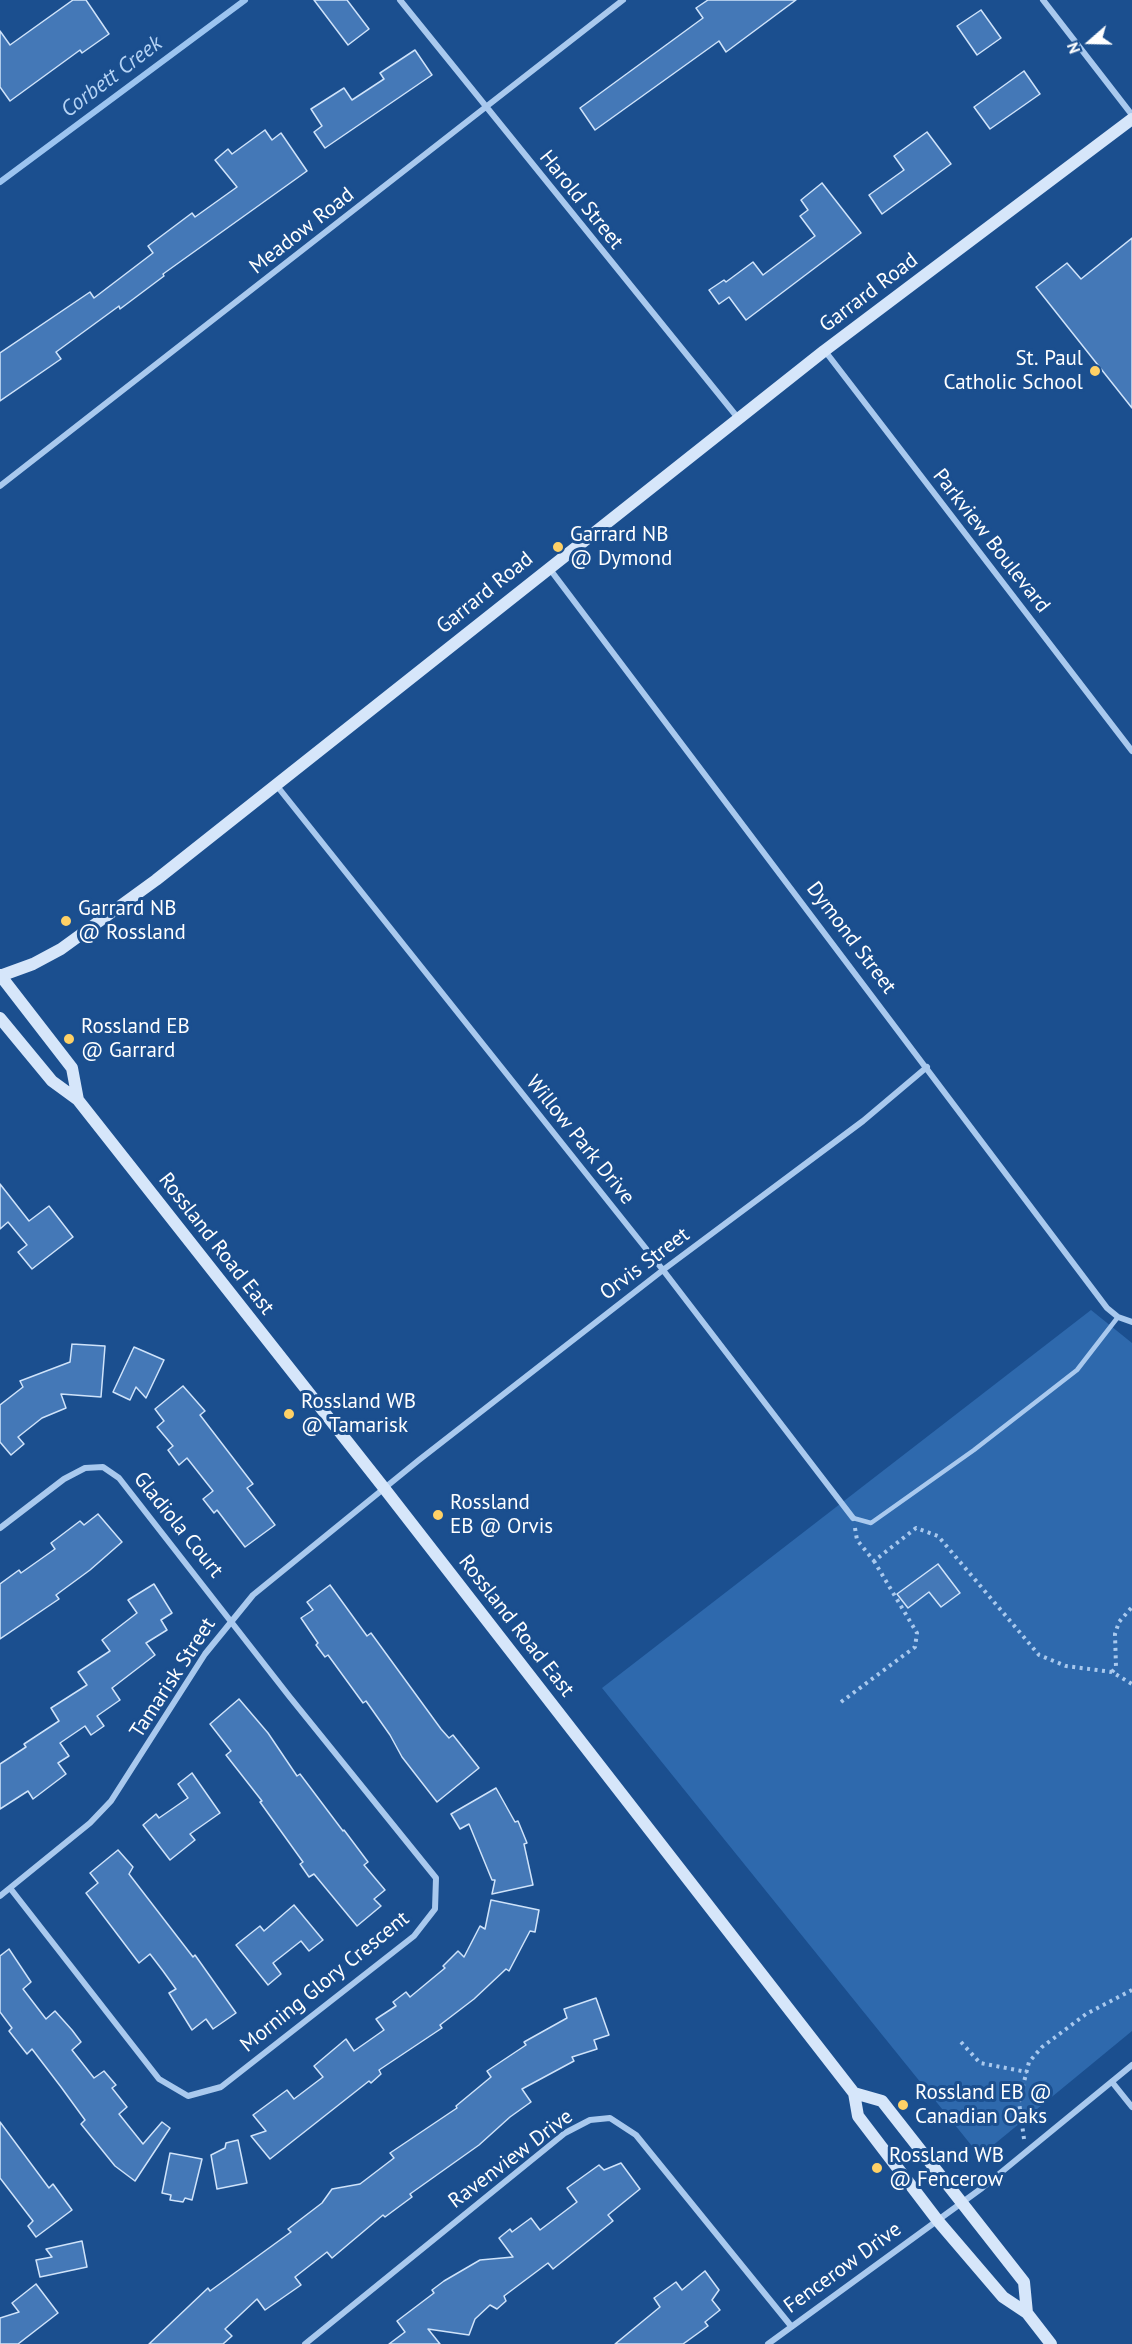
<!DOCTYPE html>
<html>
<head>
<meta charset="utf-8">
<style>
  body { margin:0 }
  #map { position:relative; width:1132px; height:2344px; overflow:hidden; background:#1b4f8f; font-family:"PT Sans",sans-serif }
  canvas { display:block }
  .north { position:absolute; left:1060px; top:12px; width:60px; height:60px; -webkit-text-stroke:4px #1b4f8f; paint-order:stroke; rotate:250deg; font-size:16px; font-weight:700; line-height:24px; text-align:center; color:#fff }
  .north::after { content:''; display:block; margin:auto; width:21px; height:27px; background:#fff; clip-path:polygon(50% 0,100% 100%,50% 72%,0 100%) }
</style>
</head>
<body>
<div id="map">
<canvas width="1132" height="2344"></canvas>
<div class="north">N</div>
</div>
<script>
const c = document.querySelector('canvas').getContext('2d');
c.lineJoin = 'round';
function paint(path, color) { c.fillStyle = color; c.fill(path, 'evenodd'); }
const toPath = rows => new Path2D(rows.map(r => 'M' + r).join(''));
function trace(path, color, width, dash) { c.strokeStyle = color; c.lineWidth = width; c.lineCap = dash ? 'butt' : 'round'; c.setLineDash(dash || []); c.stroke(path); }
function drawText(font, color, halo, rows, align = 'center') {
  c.font = font + ' "PT Sans",sans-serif'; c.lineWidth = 6; c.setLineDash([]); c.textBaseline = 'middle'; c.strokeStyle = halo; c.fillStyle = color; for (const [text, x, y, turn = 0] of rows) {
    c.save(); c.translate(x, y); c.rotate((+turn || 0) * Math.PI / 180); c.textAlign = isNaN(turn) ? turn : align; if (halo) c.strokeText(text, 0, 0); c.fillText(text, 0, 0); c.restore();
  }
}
const green = toPath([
  [1091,1310,1132,1343,1132,2031,980,2156,602,1688]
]);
const stream = toPath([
  [0,182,245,0]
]);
const building = toPath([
  [73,0,86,0,109,34,82,53,80,50,10,101,0,87,0,31,10,45,73,0],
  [314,0,347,0,369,29,348,45,314,0],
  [708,0,796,0,726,52,719,41,595,130,580,108,703,18,696,8,708,0],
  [981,10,1001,38,977,55,957,26,981,10],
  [415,50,432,75,325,148,314,132,322,126,311,109,344,88,352,100,384,79,380,73,415,50],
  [1024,71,1040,94,990,129,974,107,1024,71],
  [265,130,272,140,281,133,307,171,163,274,164,276,120,309,119,306,56,352,61,359,0,401,0,353,90,292,94,298,153,253,148,246,192,213,195,217,237,187,215,160,228,149,232,154,265,130],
  [927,132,951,164,882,214,869,195,904,170,894,156,927,132],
  [822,183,861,233,746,320,729,297,719,304,709,290,724,280,726,282,753,262,763,275,815,236,800,216,808,210,801,200,822,183],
  [1132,238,1132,408,1036,287,1067,263,1081,279,1132,238],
  [0,1184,29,1221,49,1206,73,1237,32,1269,18,1252,27,1245,8,1222,0,1229,0,1184],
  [72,1344,105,1346,101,1397,61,1394,66,1408,42,1418,18,1437,24,1444,11,1455,0,1442,0,1405,23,1387,20,1381,70,1362,72,1344],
  [134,1347,164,1360,146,1398,136,1387,130,1400,113,1392,134,1347],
  [183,1386,205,1411,200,1415,253,1484,247,1488,275,1525,245,1547,217,1510,214,1513,203,1499,213,1491,187,1458,179,1465,168,1450,173,1446,157,1427,164,1421,155,1409,183,1386],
  [98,1514,122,1542,90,1570,56,1595,59,1599,0,1639,0,1584,19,1570,21,1573,55,1549,51,1543,80,1521,84,1525,98,1514],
  [938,1564,960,1593,941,1607,929,1592,908,1608,897,1594,938,1564],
  [154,1584,172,1613,161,1620,167,1630,146,1643,155,1655,112,1688,120,1700,97,1716,104,1726,91,1735,85,1726,60,1743,69,1756,58,1763,66,1774,33,1799,28,1791,0,1809,0,1764,26,1747,24,1744,59,1721,51,1708,87,1685,78,1672,110,1651,102,1640,137,1613,128,1600,154,1584],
  [330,1585,367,1636,371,1633,441,1729,449,1738,453,1735,479,1768,437,1802,402,1757,390,1735,366,1701,363,1703,328,1655,325,1657,316,1645,318,1643,301,1618,313,1610,307,1602,330,1585],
  [239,1699,268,1733,297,1776,300,1774,343,1831,344,1830,368,1862,364,1865,385,1890,374,1899,381,1906,357,1926,314,1874,309,1877,300,1864,303,1862,260,1802,262,1801,226,1755,231,1751,210,1724,239,1699],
  [192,1773,220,1813,190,1834,195,1840,170,1860,143,1825,156,1814,159,1818,188,1798,178,1784,192,1773],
  [496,1788,515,1822,518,1821,527,1843,524,1844,533,1885,492,1894,495,1880,492,1880,469,1824,460,1829,451,1814,496,1788],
  [118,1850,133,1867,129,1874,193,1957,195,1955,236,2013,213,2029,206,2019,192,2030,169,1993,176,1989,163,1971,150,1954,139,1963,86,1893,98,1883,90,1873,118,1850],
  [491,1900,539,1910,535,1932,530,1931,509,1971,506,1969,474,1999,440,2025,442,2028,379,2070,381,2074,371,2083,369,2081,270,2159,251,2136,266,2131,253,2115,287,2090,294,2099,323,2077,314,2066,346,2039,354,2051,384,2030,376,2019,396,2006,393,2002,406,1992,410,1997,445,1968,443,1966,458,1951,464,1957,480,1926,485,1929,491,1900],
  [294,1905,323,1940,309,1951,301,1941,273,1963,281,1974,268,1985,236,1945,260,1926,264,1931,294,1905],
  [9,1949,31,1982,23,1989,46,2019,55,2011,72,2030,81,2042,72,2050,94,2078,104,2071,116,2085,112,2088,127,2107,119,2114,143,2144,162,2122,170,2128,135,2181,115,2166,81,2124,85,2120,61,2087,32,2049,27,2054,9,2031,12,2028,0,2012,0,1956,9,1949],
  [596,1998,609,2035,594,2040,597,2049,572,2057,574,2061,522,2089,531,2102,510,2117,479,2145,410,2194,412,2197,385,2217,383,2215,332,2258,327,2252,295,2277,301,2285,265,2310,257,2299,225,2329,232,2336,223,2344,149,2344,208,2288,210,2291,291,2232,288,2229,322,2203,332,2189,360,2184,394,2158,390,2153,457,2108,456,2106,491,2077,487,2071,526,2045,524,2042,567,2018,564,2009,596,1998],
  [0,2122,49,2188,53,2184,72,2210,36,2237,28,2226,33,2221,0,2178,0,2122],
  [238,2140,247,2183,217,2189,211,2155,225,2148,226,2143,238,2140],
  [170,2153,202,2159,192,2200,185,2198,183,2202,170,2200,171,2195,162,2193,170,2153],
  [621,2163,640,2189,608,2215,613,2221,553,2269,548,2263,504,2296,506,2301,497,2309,490,2305,475,2319,469,2335,428,2329,440,2344,389,2344,405,2332,397,2321,434,2293,432,2290,444,2281,480,2260,513,2257,499,2238,510,2229,512,2232,531,2218,540,2230,577,2202,567,2188,599,2165,604,2170,621,2163],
  [82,2241,87,2267,40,2277,36,2260,52,2257,46,2249,82,2241],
  [705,2271,719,2290,712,2300,720,2310,705,2322,708,2326,683,2344,615,2344,660,2307,654,2298,676,2282,682,2290,705,2271],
  [36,2284,58,2313,18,2344,0,2344,0,2318,19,2312,12,2303,36,2284]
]);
const path = toPath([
  [855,1528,857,1540,874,1561,916,1528,938,1536,1039,1655,1066,1666,1112,1672,1132,1684],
  [1112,1672,1116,1667,1115,1634,1119,1622,1132,1607],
  [841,1702,915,1647,917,1633,874,1561],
  [961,2042,980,2063,1027,2072],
  [1024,2139,1019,2102,1029,2062,1042,2047,1086,2014,1132,1990]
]);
const lane = toPath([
  [853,1518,871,1523,974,1450,1077,1370,1118,1317]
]);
const street = toPath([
  [400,0,738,418],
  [1043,0,1132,115],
  [825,351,1132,751],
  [0,486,623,0],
  [549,568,1107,1308,1118,1317,1132,1322],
  [277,786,663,1270,853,1518],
  [0,1528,64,1479,85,1468,103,1467,119,1478,289,1696,436,1878,435,1909,414,1936,221,2087,188,2096,159,2079,10,1888],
  [0,1896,90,1823,111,1801,205,1654,253,1595,419,1460,663,1270,863,1121,927,1067],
  [1112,2082,1132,2107],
  [305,2344,565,2133,590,2120,610,2118,636,2135,791,2326],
  [768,2344,982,2188,1132,2065]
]);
const secondary = toPath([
  [0,975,72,1068,78,1100],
  [0,976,33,964,61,949,156,880,824,351,1132,119],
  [0,1018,52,1081,78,1100,384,1488,854,2093,858,2116,938,2221,1003,2297,1027,2313,1051,2344],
  [854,2093,882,2101,1024,2282,1027,2313]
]);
const markers = [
  [1095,371,6,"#ffd166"],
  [558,547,6,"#ffd166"],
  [66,921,6,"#ffd166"],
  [69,1039,6,"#ffd166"],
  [289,1414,6,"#ffd166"],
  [438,1515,6,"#ffd166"],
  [903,2105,6,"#ffd166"],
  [877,2168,6,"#ffd166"]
];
const streetNames = [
  ["Harold Street",581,200,51],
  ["Meadow Road",302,231,-38],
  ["Garrard Road",869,293,-37],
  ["Parkview Boulevard",991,541,52],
  ["Garrard Road",485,593,-39],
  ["Dymond Street",851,938,53],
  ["Willow Park Drive",580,1140,51],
  ["Rossland Road East",216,1244,52],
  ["Orvis Street",645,1264,-37],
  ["Gladiola Court",178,1525,51],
  ["Rossland Road East",516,1626,52],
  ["Tamarisk Street",173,1678,-57],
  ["Morning Glory Crescent",325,1982,-39],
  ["Ravenview Drive",511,2159,-37],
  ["Fencerow Drive",843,2268,-36]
];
const poiNames = [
  ["St. Paul",1083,359,"right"],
  ["Catholic School",1083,383,"right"],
  ["Garrard NB",570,535],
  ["@ Dymond",570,559],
  ["Garrard NB",78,909],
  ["@ Rossland",78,933],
  ["Rossland EB",81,1027],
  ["@ Garrard",81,1051],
  ["Rossland WB",301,1402],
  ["@ Tamarisk",301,1426],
  ["Rossland",450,1503],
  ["EB @ Orvis",450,1527],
  ["Rossland EB @",915,2093],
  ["Canadian Oaks",915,2117],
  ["Rossland WB",889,2156],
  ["@ Fencerow",889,2180]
];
const waterNames = [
  ["Corbett Creek",112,77,-37]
];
paint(green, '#2e69ad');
trace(stream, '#9cc4f0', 6);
paint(building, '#4478b7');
trace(building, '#cfe3fa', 1.5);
trace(path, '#a9c9ee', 4, [3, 4.5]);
trace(lane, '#a9c9ee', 4.5);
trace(street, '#a9c9ee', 6);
trace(secondary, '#d6e6fa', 12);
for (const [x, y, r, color] of markers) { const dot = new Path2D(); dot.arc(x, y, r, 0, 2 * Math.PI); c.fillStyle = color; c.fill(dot); trace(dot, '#1b4f8f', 2); }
drawText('21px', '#fff', '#1b4f8f', streetNames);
drawText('21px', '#fff', '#1b4f8f', poiNames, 'left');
drawText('italic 22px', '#b5d3f5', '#1b4f8f', waterNames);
</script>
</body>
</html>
